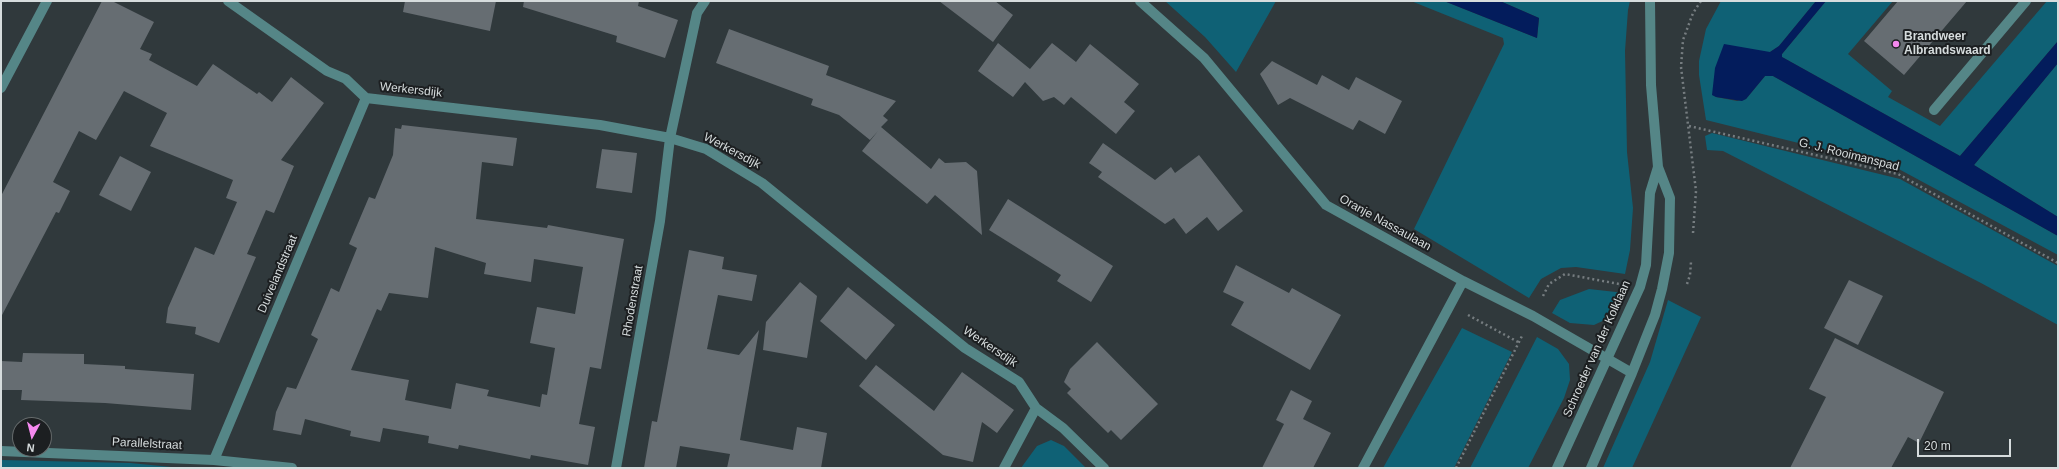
<!DOCTYPE html>
<html>
<head>
<meta charset="utf-8">
<style>
  body { margin:0 }
  #map { position:relative; width:2059px; height:469px; overflow:hidden; background:#30393c; font-family:Helvetica,sans-serif }
  canvas { display:block }
  .frame { position:absolute; inset:0; border:2px solid #d6dcdd; pointer-events:none }
  .north { position:absolute; left:12px; top:417px; width:40px; height:40px; box-sizing:border-box; background:#1c1f21; border:1px solid #666b6c; border-radius:50%; rotate:187deg; font-size:11px; font-weight:700; line-height:16px; text-align:center; color:#d6dcdd }
  .north::after { content:''; display:block; margin:auto; width:14px; height:18px; background:#f589ef; clip-path:polygon(50% 0,100% 100%,50% 72%,0 100%) }
  .scale { position:absolute; left:1917px; top:439px; width:94px; height:18px; box-sizing:border-box; border:2px solid #d6dcdd; border-top:0; padding-left:5px; font-size:12px; line-height:14px; white-space:nowrap; color:#d6dcdd; -webkit-text-stroke:3px #1c1f21; paint-order:stroke }
</style>
</head>
<body>
<div id="map">
<canvas width="2059" height="469"></canvas>
<div class="frame"></div>
<div class="north">N</div>
<div class="scale">20 m</div>
</div>
<script>
const c = document.querySelector('canvas').getContext('2d');
c.lineJoin = 'round';
function paint(path, color) { c.fillStyle = color; c.fill(path, 'evenodd'); }
const toPath = rows => new Path2D(rows.map(r => 'M' + r).join(''));
function trace(path, color, width, dash) { c.strokeStyle = color; c.lineWidth = width; c.lineCap = dash ? 'butt' : 'round'; c.setLineDash(dash || []); c.stroke(path); }
function drawText(font, color, halo, rows, align = 'center') {
  c.font = font + ' Helvetica,sans-serif'; c.lineWidth = 4; c.setLineDash([]); c.textBaseline = 'middle'; c.strokeStyle = halo; c.fillStyle = color; for (const [text, x, y, turn = 0] of rows) {
    c.save(); c.translate(x, y); c.rotate((+turn || 0) * Math.PI / 180); c.textAlign = isNaN(turn) ? turn : align; if (halo) c.strokeText(text, 0, 0); c.fillText(text, 0, 0); c.restore();
  }
}
const green = toPath([
  [1165,1,1276,1,1236,72,1205,37],
  [1411,1,1444,1,1537,38,1539,18,1500,1,1630,1,1628,10,1625,51,1627,152,1633,208,1630,250,1625,274,1576,267,1561,268,1541,279,1529,298,1414,229,1504,44,1503,38],
  [1721,1,1816,1,1779,46,1770,52,1764,52,1713,95,1716,97,1737,101,1746,99,1765,76,1773,76,2058,236,2058,255,1895,167,1706,120,1699,75,1699,61,1706,29],
  [1826,1,1893,1,1848,54,1892,91,1888,97,1940,126,2047,1,2058,1,2058,41,1960,156,1782,57,1782,54],
  [2058,63,2058,217,1974,165],
  [1712,133,1900,179,2058,266,2058,325,1981,283,1723,151,1707,150,1705,136],
  [1589,289,1625,293,1611,317,1594,325,1570,323,1552,313,1560,300],
  [1668,300,1701,317,1632,468,1603,468,1650,362],
  [1462,328,1512,352,1454,468,1383,468],
  [1537,337,1558,349,1569,364,1570,380,1564,398,1528,468,1470,468],
  [1051,440,1064,446,1086,468,1021,468,1037,446],
  [1,460,130,463,182,468,1,468]
]);
const water = toPath([
  [1444,1,1500,1,1539,18,1537,38],
  [1816,1,1826,1,1782,54,1782,57,1960,156,2058,41,2058,63,1974,165,2058,217,2058,236,1773,76,1765,76,1746,99,1742,101,1716,97,1712,95,1715,68,1724,44,1770,52,1779,46]
]);
const building = toPath([
  [102,1,112,1,154,22,140,49,152,54,149,60,197,86,213,64,257,94,259,92,272,102,291,77,324,103,281,160,294,166,274,213,266,210,247,254,256,257,219,343,195,334,196,327,166,323,168,308,195,247,214,255,237,202,226,198,233,180,150,146,167,113,124,91,96,140,79,131,53,182,70,191,59,213,56,212,1,317,1,196],
  [405,1,496,1,490,31,403,12],
  [524,1,639,1,638,6,678,20,665,58,616,42,617,36,523,7],
  [939,1,995,1,1013,15,993,42],
  [1898,1,1967,1,1904,75,1864,41],
  [729,29,829,66,826,75,896,101,883,116,888,120,881,127,931,169,939,158,945,163,966,162,977,171,982,235,935,195,927,204,862,151,878,131,870,140,839,115,811,105,813,99,716,63],
  [998,43,1030,69,1052,43,1076,62,1090,44,1139,84,1124,102,1135,111,1116,134,1071,97,1064,105,1054,97,1043,101,1025,82,1013,97,978,71],
  [1272,61,1317,85,1322,75,1349,90,1356,77,1402,101,1385,134,1359,120,1353,130,1290,98,1278,105,1260,74],
  [402,125,517,138,513,166,482,162,476,219,547,228,548,225,624,239,601,369,590,367,579,424,595,427,588,465,531,455,530,459,459,445,458,449,428,443,429,436,383,428,380,442,350,436,351,431,305,419,301,435,273,430,276,412,287,387,296,389,318,339,311,335,331,288,339,292,357,248,349,244,369,197,375,199,393,155,395,128,401,129],
  [435,247,486,263,484,274,531,282,534,259,583,267,575,314,537,307,530,343,555,348,547,395,542,394,540,407,487,396,489,390,456,383,451,409,405,400,409,380,351,370,377,309,381,311,389,293,428,298],
  [1103,143,1155,180,1171,167,1175,173,1199,155,1243,211,1218,231,1207,217,1186,234,1174,218,1165,224,1098,177,1102,172,1089,163],
  [602,149,637,153,632,193,596,188],
  [120,156,151,172,131,211,99,195],
  [1008,199,1113,266,1091,302,1057,281,1061,275,989,230],
  [689,250,724,257,722,269,757,275,752,301,718,295,707,349,739,355,759,330,740,440,793,450,797,427,827,433,821,468,727,468,730,454,680,446,676,468,644,468,652,421,657,422],
  [1236,265,1289,293,1292,288,1341,315,1310,370,1231,325,1244,302,1223,292],
  [1849,280,1883,296,1858,345,1824,328],
  [800,282,817,296,807,358,763,350,766,322],
  [848,287,895,325,866,360,820,321],
  [1835,338,1944,392,1919,443,1908,437,1891,468,1790,468,1826,397,1809,389],
  [1097,342,1158,404,1121,440,1111,430,1108,433,1067,393,1071,389,1064,382,1070,369],
  [23,353,84,354,84,364,125,366,125,369,194,374,191,410,105,403,21,400,22,390,1,390,1,361,22,362],
  [876,365,934,411,962,372,1014,410,997,433,982,422,973,462,943,455,859,386],
  [1291,390,1312,401,1303,419,1331,433,1313,468,1262,468,1284,424,1276,420]
]);
const path = toPath([
  [1689,126,1898,174,2058,263],
  [1693,233,1696,191,1681,67,1683,40,1693,13,1701,1],
  [1687,284,1690,275,1691,262],
  [1543,296,1549,284,1565,274,1619,284],
  [1468,315,1518,342],
  [1456,468,1523,334]
]);
const minor = toPath([
  [228,1,327,71,346,79,366,98,600,125,670,138,706,149,762,183,965,348,1019,382,1036,408,1063,428,1104,468],
  [1140,1,1204,58,1326,205,1463,281,1533,316,1632,373],
  [1,88,47,1],
  [1934,110,2026,1],
  [1,451,214,460,292,468],
  [214,460,366,98],
  [616,468,660,221,670,138,697,13,705,1],
  [1004,468,1036,408],
  [1363,468,1463,281],
  [1557,468,1640,287,1646,265,1650,193,1658,167],
  [1591,468,1632,373,1655,315,1662,289,1669,253,1670,198,1658,167,1651,85,1650,1]
]);
const markers = [
  [1896,44,4,"#f589ef"]
];
const poiNames = [
  ["Brandweer",1904,37],
  ["Albrandswaard",1904,51]
];
const streetNames = [
  ["Werkersdijk",411,90,6],
  ["Werkersdijk",732,151,28],
  ["G. J. Rooimanspad",1849,155,14],
  ["Oranje Nassaulaan",1385,223,29],
  ["Duivelandstraat",278,274,-67],
  ["Rhodenstraat",633,301,-80],
  ["Werkersdijk",990,347,34],
  ["Schroeder van der Kolklaan",1597,349,-66],
  ["Parallelstraat",147,444,3]
];
paint(green, '#0f6175');
paint(water, '#031c5c');
paint(building, '#666d72');
trace(path, '#767d80', 2.5, [2, 3]);
trace(minor, '#558687', 10);
for (const [x, y, r, color] of markers) { const dot = new Path2D(); dot.arc(x, y, r, 0, 2 * Math.PI); c.fillStyle = color; c.fill(dot); trace(dot, '#1c1f21', 1.5); }
drawText('bold 12px', '#d6dcdd', '#1c1f21', poiNames, 'left');
drawText('12px', '#d6dcdd', '#1c1f21', streetNames);
</script>
</body>
</html>
